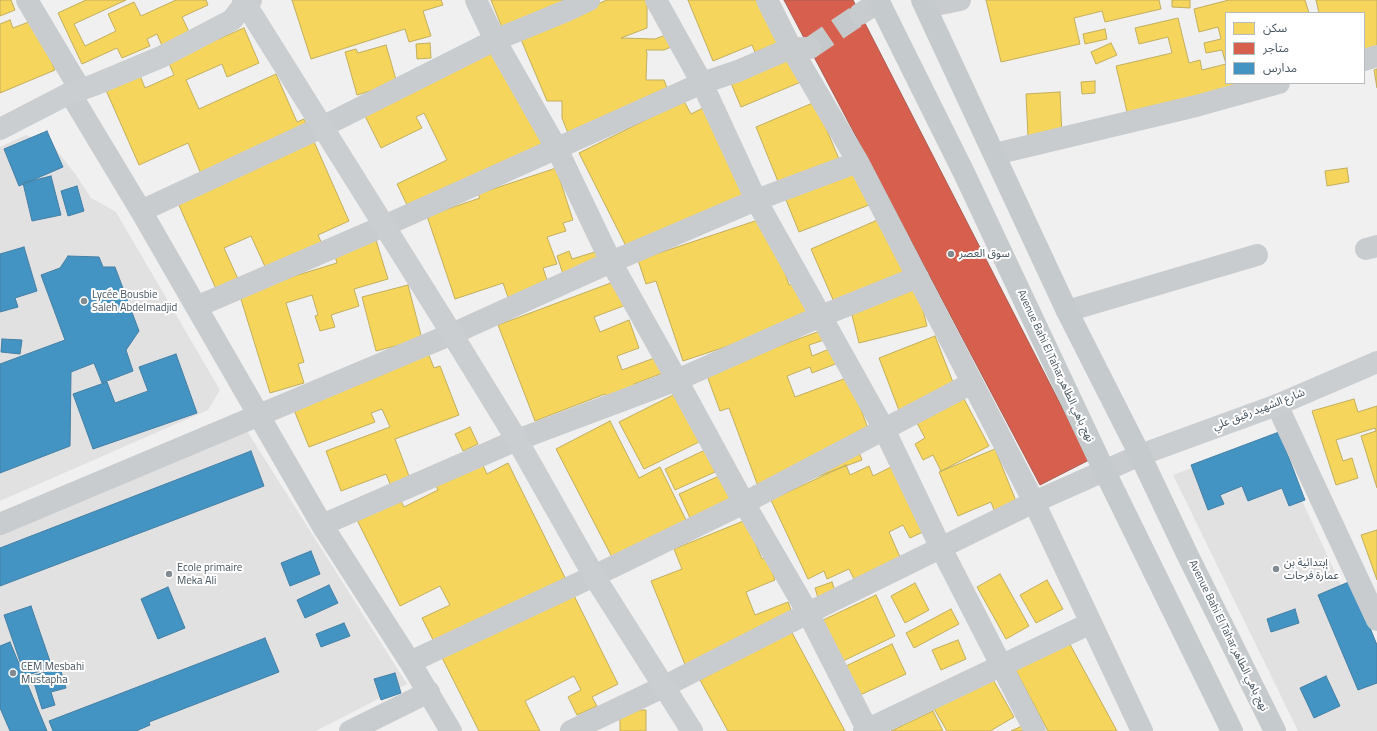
<!DOCTYPE html>
<html>
<head>
<meta charset="utf-8">
<style>
  body { margin:0 }
  #map { position:relative; width:1377px; height:731px; overflow:hidden; background:#f1f0f0; font-family:"Titillium Web","Noto Sans Arabic",sans-serif }
  canvas { display:block }
  .legend { position:absolute; left:1225px; top:12px; width:140px; height:72px; box-sizing:border-box; background:#fff; border:1px solid #b5bbbf; margin:0; padding:5px 7px; list-style:none; font-size:12px; color:#45545e }
  .legend li { display:flex; align-items:center; gap:8px; height:20px }
  .legend b { width:20px; border:1px solid #b5bbbf }
</style>
</head>
<body>
<div id="map">
<canvas width="1377" height="731"></canvas>
<ul class="legend">
<li><b style="height:11px;background:#f6d55c"></b>سكن</li>
<li><b style="height:11px;background:#d6604d"></b>متاجر</li>
<li><b style="height:11px;background:#4393c3"></b>مدارس</li>
</ul>
</div>
<script>
const c = document.querySelector('canvas').getContext('2d');
c.lineJoin = 'round';
function paint(path, color) { c.fillStyle = color; c.fill(path, 'evenodd'); }
const toPath = rows => new Path2D(rows.map(r => 'M' + r).join(''));
function trace(path, color, width, dash) { c.strokeStyle = color; c.lineWidth = width; c.lineCap = dash ? 'butt' : 'round'; c.setLineDash(dash || []); c.stroke(path); }
function drawText(font, color, halo, rows, align = 'center') {
  c.font = font + ' "Titillium Web","Noto Sans Arabic",sans-serif'; c.lineWidth = 4; c.setLineDash([]); c.textBaseline = 'middle'; c.strokeStyle = halo; c.fillStyle = color; for (const [text, x, y, turn = 0] of rows) {
    c.save(); c.translate(x, y); c.rotate((+turn || 0) * Math.PI / 180); c.textAlign = isNaN(turn) ? turn : align; if (halo) c.strokeText(text, 0, 0); c.fillText(text, 0, 0); c.restore();
  }
}
const education = toPath([
  [26,135,52,144,76,175,91,198,116,212,220,390,208,410,0,501,0,147],
  [247,431,407,684,316,731,0,731,0,534],
  [1273,438,1377,663,1377,731,1298,731,1173,475]
]);
const homes = toPath([
  [0,0,11,0,15,10,0,16,0,0],
  [86,0,126,0,74,24,85,46,116,31,108,14,134,2,141,16,176,0,206,0,208,5,182,17,191,36,163,48,157,34,147,39,150,46,122,58,117,48,82,64,58,13,86,0],
  [292,0,441,0,443,5,423,11,431,36,409,42,405,29,311,59,292,0],
  [491,0,576,0,503,30,491,0],
  [607,0,647,0,647,28,621,38,655,39,671,33,676,45,664,50,646,50,647,53,646,80,664,80,670,95,568,133,562,118,562,101,547,101,520,37,607,0],
  [688,0,769,0,786,40,755,52,752,45,713,61,688,0],
  [986,0,1159,0,1161,9,1105,22,1102,11,1074,18,1080,44,1001,62,986,0],
  [1172,0,1190,0,1190,8,1172,7,1172,0],
  [1229,0,1305,0,1309,13,1226,13,1226,83,1256,83,1128,116,1116,66,1172,53,1168,37,1139,44,1135,28,1178,18,1189,63,1200,60,1202,70,1226,64,1222,50,1206,53,1204,43,1221,39,1218,27,1199,32,1194,9,1229,0],
  [1316,0,1377,0,1377,50,1364,52,1364,13,1319,13,1316,0],
  [10,20,13,28,34,20,55,70,0,93,0,24,10,20],
  [244,28,259,63,227,77,222,64,186,80,199,109,276,74,297,122,304,119,349,221,318,235,323,246,267,271,251,236,224,248,238,279,216,289,174,194,204,181,188,143,139,165,105,88,139,73,145,88,174,75,168,61,244,28],
  [1105,29,1107,39,1085,44,1083,34,1105,29],
  [430,43,431,58,417,59,416,44,430,43],
  [1111,43,1117,55,1096,64,1091,52,1111,43],
  [386,45,397,83,357,95,345,52,356,49,358,53,386,45],
  [496,49,552,145,409,209,397,184,447,160,424,113,416,117,422,128,381,148,364,114,496,49],
  [795,49,808,79,741,107,728,76,795,49],
  [1377,69,1377,88,1374,70,1377,69],
  [1095,81,1095,93,1082,94,1081,82,1095,81],
  [1060,92,1062,135,1028,137,1026,94,1060,92],
  [719,100,751,195,628,250,579,153,684,101,691,114,719,100],
  [815,102,839,159,779,184,756,127,815,102],
  [855,167,869,205,799,232,784,195,855,167],
  [556,168,573,220,563,223,566,231,547,237,557,264,543,268,547,280,563,274,557,256,569,251,572,259,598,251,604,268,509,300,503,283,455,299,427,216,480,198,478,194,556,168],
  [1347,168,1349,182,1327,186,1325,171,1347,168],
  [767,217,789,285,797,283,809,319,683,361,656,281,646,284,638,260,767,217],
  [882,218,905,271,834,302,811,249,882,218],
  [375,237,388,279,354,289,359,306,331,315,335,327,320,331,315,316,318,315,312,295,286,303,304,362,298,364,304,383,270,393,239,293,337,263,333,250,375,237],
  [616,281,626,305,594,317,600,332,629,320,639,348,617,356,622,370,657,357,663,373,634,384,638,394,608,405,605,394,535,421,498,325,616,281],
  [408,285,422,339,376,351,362,297,408,285],
  [917,286,927,326,859,343,849,303,917,286],
  [820,331,824,340,809,345,812,356,832,348,838,363,812,373,810,367,787,376,795,397,849,377,869,431,853,437,862,460,762,497,729,408,720,411,706,373,820,331],
  [935,336,956,390,900,413,879,358,935,336],
  [428,353,434,368,440,366,459,415,395,439,412,484,393,491,386,474,341,491,326,451,390,427,382,409,371,413,375,422,309,447,292,405,428,353],
  [675,394,699,442,644,469,619,422,675,394],
  [964,399,989,446,941,471,933,455,923,460,915,444,925,438,917,423,964,399],
  [1354,399,1358,412,1377,406,1377,488,1361,436,1376,431,1375,428,1336,440,1343,461,1352,458,1358,478,1336,485,1312,411,1354,399],
  [610,421,639,478,660,467,688,524,614,561,556,449,610,421],
  [470,427,478,444,463,451,455,434,470,427],
  [995,449,1016,501,994,510,991,502,958,516,939,472,995,449],
  [705,450,715,472,675,490,665,469,705,450],
  [480,459,487,474,508,463,618,684,592,697,597,706,577,715,568,697,581,690,574,676,525,701,540,731,479,731,422,618,450,605,440,586,400,606,356,518,399,497,404,507,438,490,434,482,480,459],
  [846,465,850,475,869,466,873,476,895,465,925,531,910,538,903,525,889,532,900,557,854,579,849,569,827,579,824,571,808,579,771,500,846,465],
  [719,476,731,501,691,520,679,494,719,476],
  [746,520,762,559,767,557,775,580,746,592,755,615,788,602,793,615,686,667,651,581,682,569,674,549,746,520],
  [1377,530,1377,580,1361,535,1377,530],
  [1000,574,1029,626,1006,639,977,587,1000,574],
  [1047,580,1063,609,1036,623,1020,595,1047,580],
  [832,582,836,594,819,601,815,588,832,582],
  [915,583,929,610,905,623,891,596,915,583],
  [876,595,895,636,843,661,823,620,876,595],
  [951,609,959,624,914,648,906,633,951,609],
  [791,631,845,731,728,731,700,680,791,631],
  [1067,639,1117,731,1048,731,1014,667,1067,639],
  [958,640,966,659,941,670,932,650,958,640],
  [892,644,906,674,860,695,846,666,892,644],
  [990,674,1014,717,990,731,947,731,933,707,990,674],
  [620,710,646,710,646,731,620,731,620,710],
  [933,711,943,731,891,731,933,711],
  [1022,726,1024,731,1011,731,1022,726]
]);
const shops = toPath([
  [784,0,853,0,1089,460,1040,485,784,0]
]);
const schools = toPath([
  [47,131,63,167,19,186,4,149,47,131],
  [51,176,61,215,32,221,23,183,51,176],
  [77,186,84,211,68,216,61,191,77,186],
  [24,247,37,291,15,298,18,307,0,312,0,254,24,247],
  [68,256,99,257,103,267,115,267,139,331,126,350,133,371,102,383,94,363,71,372,70,446,0,473,0,364,65,340,41,275,60,268,68,256],
  [2,339,22,340,20,354,1,352,2,339],
  [176,354,197,413,93,449,73,394,107,382,115,403,148,391,139,367,176,354],
  [1279,432,1305,500,1289,506,1282,488,1248,501,1242,486,1220,495,1224,504,1208,510,1191,465,1279,432],
  [251,451,264,486,0,586,0,548,251,451],
  [311,551,320,574,290,586,281,563,311,551],
  [1351,581,1377,645,1377,683,1358,690,1318,595,1351,581],
  [329,585,338,603,305,618,297,600,329,585],
  [168,587,185,628,158,639,141,599,168,587],
  [31,606,52,667,25,676,4,615,31,606],
  [1295,609,1299,623,1271,632,1267,619,1295,609],
  [344,623,350,636,321,647,316,634,344,623],
  [265,638,279,672,149,722,150,725,136,731,53,731,49,721,265,638],
  [10,642,47,731,10,731,0,708,0,646,10,642],
  [60,668,66,688,51,692,55,705,42,709,32,676,60,668],
  [395,673,401,693,381,700,374,679,395,673],
  [1326,676,1340,706,1314,718,1300,688,1326,676]
]);
const streetTunnel = toPath([
  [810,48,860,14]
]);
const street = toPath([
  [27,0,80,89],
  [476,0,495,40,557,149,611,262,677,380,744,503,808,613,868,731],
  [656,0,702,83,756,200,884,429,941,548,1035,731],
  [767,0,791,48,858,162,1034,502,1142,731],
  [926,7,960,0],
  [860,14,879,2],
  [1364,60,1377,56],
  [70,93,141,211,322,525,410,662,451,731],
  [995,154,1196,106,1279,83],
  [141,211,322,127,495,40,566,11,589,0],
  [1366,249,1377,246],
  [196,307,384,226,702,83,738,71,791,48,810,48],
  [1067,311,1257,255],
  [1277,405,1377,620],
  [0,524,452,334,611,262,756,200,858,162],
  [322,525,517,440,677,380,821,316,918,277],
  [410,662,594,576,744,503,972,383],
  [350,731,429,692],
  [571,731,663,687,808,613,1034,502,1140,455],
  [864,731,1091,623]
]);
const secondary = toPath([
  [243,0,452,334,517,440,594,576,692,731],
  [0,129,70,93,94,85,161,57,232,20,245,3,251,0],
  [1140,455,1277,405,1377,362]
]);
const primary = toPath([
  [878,0,964,173,1104,470,1232,731],
  [922,0,1067,311,1140,455,1188,556,1275,731]
]);
const markers = [
  [951,254,4,"#818b91"],
  [84,301,4,"#818b91"],
  [1276,569,4,"#818b91"],
  [169,574,4,"#818b91"],
  [13,673,4,"#818b91"]
];
const poiNames = [
  ["سوق العصر",959,254],
  ["Lycée Bousbie",92,295],
  ["Saleh Abdelmadjid",92,308],
  ["إبتدائية بن",1284,563],
  ["عمارة فرحات",1284,576],
  ["Ecole primaire",177,568],
  ["Meka Ali",177,581],
  ["CEM Mesbahi",21,667],
  ["Mustapha",21,680]
];
const streetNames = [
  ["Avenue Bahi El Tahar,نهج باهي الطاهر",1055,366,65],
  ["شارع الشهيد رقيق علي",1259,410,-21],
  ["Avenue Bahi El Tahar,نهج باهي الطاهر",1228,636,64]
];
paint(education, '#e2e1e2');
paint(homes, '#f6d55c');
trace(homes, '#c1ae5d', 1);
paint(shops, '#d6604d');
trace(shops, '#aa5c52', 1);
paint(schools, '#4393c3');
trace(schools, '#4480a5', 1);
trace(streetTunnel, '#c6c9cc', 22, [22, 11]);
trace(street, '#c8ccce', 22);
trace(secondary, '#caced1', 22);
trace(primary, '#c5cacd', 22);
for (const [x, y, r, color] of markers) { const dot = new Path2D(); dot.arc(x, y, r, 0, 2 * Math.PI); c.fillStyle = color; c.fill(dot); trace(dot, '#fff', 1.5); }
drawText('11px', '#45545e', '#fff', poiNames, 'left');
drawText('11px', '#45545e', '#fff', streetNames);
</script>
</body>
</html>
